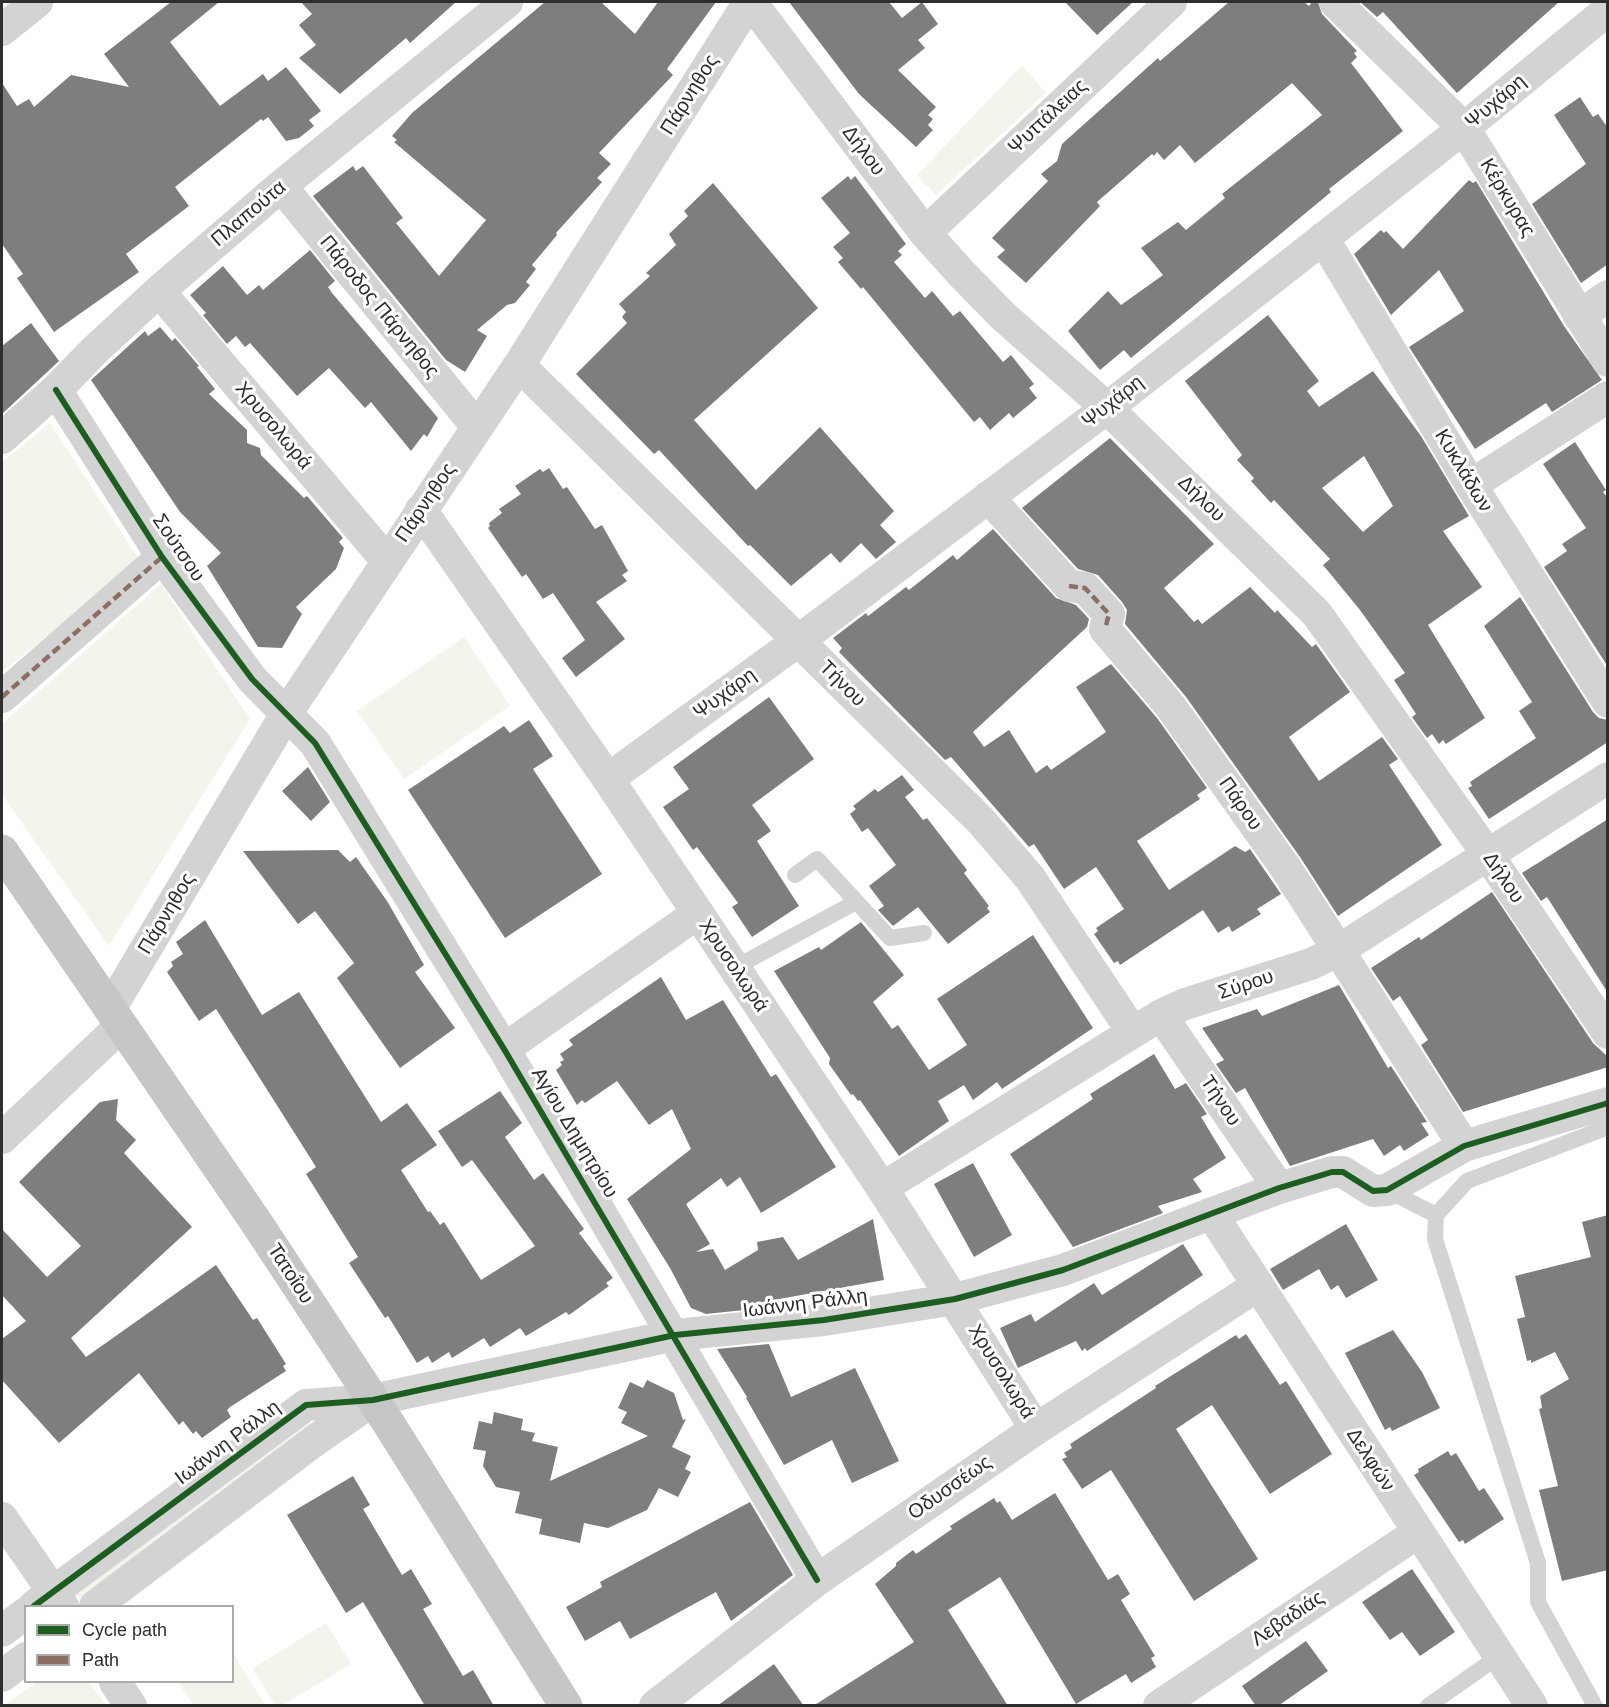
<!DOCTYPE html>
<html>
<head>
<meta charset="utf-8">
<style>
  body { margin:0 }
  #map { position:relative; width:1609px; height:1707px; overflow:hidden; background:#fff; font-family:Helvetica,sans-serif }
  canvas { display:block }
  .frame { position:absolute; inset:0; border:3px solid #2e2e2e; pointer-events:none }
  .legend { position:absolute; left:24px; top:1605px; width:210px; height:78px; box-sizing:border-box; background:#fff; border:2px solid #ababab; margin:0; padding:8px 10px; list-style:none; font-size:18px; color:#2e2e2e }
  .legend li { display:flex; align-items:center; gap:12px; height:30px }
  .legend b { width:30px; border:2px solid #ababab }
</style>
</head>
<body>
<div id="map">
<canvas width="1609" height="1707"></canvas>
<div class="frame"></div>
<ul class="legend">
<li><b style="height:8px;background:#1b5e20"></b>Cycle path</li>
<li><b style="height:8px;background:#8d6e63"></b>Path</li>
</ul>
</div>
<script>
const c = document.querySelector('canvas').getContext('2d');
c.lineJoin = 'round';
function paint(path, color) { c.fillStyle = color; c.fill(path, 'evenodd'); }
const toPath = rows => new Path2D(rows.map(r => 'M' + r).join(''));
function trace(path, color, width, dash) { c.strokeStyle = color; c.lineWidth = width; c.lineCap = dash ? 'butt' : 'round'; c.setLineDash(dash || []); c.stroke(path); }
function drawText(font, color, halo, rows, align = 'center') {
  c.font = font + ' Helvetica,sans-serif'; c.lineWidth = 6; c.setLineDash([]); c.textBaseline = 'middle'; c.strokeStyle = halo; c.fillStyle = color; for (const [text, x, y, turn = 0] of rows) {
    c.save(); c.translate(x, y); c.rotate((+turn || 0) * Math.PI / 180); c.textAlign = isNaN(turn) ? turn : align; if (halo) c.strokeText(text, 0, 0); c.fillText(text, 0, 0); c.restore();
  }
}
const green = toPath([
  [1022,65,1046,93,936,195,917,175],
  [50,423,140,561,2,672,2,462],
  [161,584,250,719,109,946,2,795,2,724],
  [464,637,510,706,404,779,357,711],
  [308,1421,313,1427,81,1600,75,1592],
  [326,1623,351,1664,283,1705,275,1705,253,1668],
  [233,1653,265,1705,193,1705,178,1682,232,1682],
  [37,1682,89,1682,106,1705,4,1705]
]);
const building = toPath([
  [171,2,219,2,170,42,220,106,263,74,268,81,286,67,321,111,309,120,314,126,299,138,286,141,268,117,263,121,261,119,175,187,189,206,126,254,139,272,54,332,17,278,23,274,2,244,2,83,17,106,29,99,34,107,71,75,129,87,104,54],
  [301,2,456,2,410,43,406,38,340,94,299,58,316,45,299,25,312,14],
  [545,2,601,2,635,34,658,2,716,2,667,69,673,75,599,153,611,164,597,178,602,182,556,233,557,235,532,265,536,269,526,282,530,285,515,303,507,305,477,330,487,336,465,372,446,360,313,196,353,166,356,171,363,166,403,218,396,223,439,276,486,220,394,142,397,140,392,136,412,113],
  [789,2,889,2,902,18,922,2,938,24,918,40,925,48,898,70,936,107,928,115,933,119,928,125,933,130,916,147,859,94],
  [1065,2,1133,2,1097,35],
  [1229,2,1304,2,1309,6,1312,2,1318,2,1322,14,1357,51,1354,53,1357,57,1351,63,1403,131,1329,189,1331,192,1131,358,1124,350,1100,370,1068,331,1108,291,1121,305,1163,275,1141,248,1178,222,1186,230,1225,198,1222,194,1322,115,1292,83,1195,163,1180,145,1164,160,1157,152,1154,156,1152,154,1097,202,1100,206,1026,283,997,257,1005,250,992,238,1048,181,1041,174,1057,161,1062,144,1158,58,1160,61],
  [1360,2,1559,2,1457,93,1383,12,1377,17],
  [1580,97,1593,117,1598,114,1608,128,1608,264,1581,283,1532,204,1586,164,1554,115],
  [848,176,851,180,855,176,906,244,898,251,902,255,894,262,925,298,932,291,953,316,960,311,1003,362,1011,355,1034,384,1029,388,1037,398,1013,418,1009,413,990,430,980,417,974,422,863,287,861,289,838,262,843,258,833,247,850,233,821,198],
  [1469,180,1473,183,1476,181,1564,326,1602,380,1552,412,1546,403,1475,449,1409,347,1464,311,1439,270,1391,315,1354,254,1381,230,1384,233,1386,231,1403,249],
  [713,183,818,308,694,420,756,490,820,427,894,511,880,525,896,542,876,559,861,543,840,563,831,553,791,586,750,545,748,546,659,450,654,454,576,374,627,323,622,317,626,312,619,304,650,276,646,273,676,245,669,234,688,216,684,211],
  [310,250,335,281,328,287,332,293,438,418,427,437,424,434,411,451,371,402,365,408,329,368,297,396,250,343,245,347,236,336,227,344,203,315,206,313,190,295,223,266,247,295,259,285,263,290],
  [1268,315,1319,381,1307,391,1319,407,1373,371,1421,436,1469,516,1443,531,1482,587,1428,625,1485,718,1446,744,1443,740,1439,744,1432,734,1427,738,1412,717,1416,714,1394,680,1405,673,1360,610,1323,565,1330,559,1274,500,1271,503,1251,481,1254,478,1237,460,1242,455,1185,381],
  [1364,456,1393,506,1363,532,1322,488],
  [31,323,59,361,2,414,2,346],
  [160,327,172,341,175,338,199,366,197,367,215,389,209,394,247,430,247,443,260,448,261,455,304,498,307,496,343,538,339,542,344,548,336,569,296,607,302,614,282,648,258,647,207,566,221,553,180,512,91,380,145,331,148,336],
  [1110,438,1214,544,1164,588,1194,622,1198,619,1202,624,1250,587,1275,613,1277,610,1312,647,1316,644,1350,692,1289,737,1319,781,1382,737,1398,759,1389,765,1442,845,1338,916,1300,857,1186,697,1125,624,1127,610,1122,602,1098,575,1078,569,1022,508],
  [1575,442,1606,490,1603,492,1608,498,1608,667,1544,567,1567,551,1562,544,1586,528,1543,464],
  [549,468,563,489,567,487,595,529,602,525,628,571,622,575,627,581,596,602,625,639,576,677,562,658,585,640,553,593,543,599,526,574,522,577,488,528,490,526,489,523,502,513,499,509,521,494,515,486,540,469,543,472],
  [993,529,1056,598,1076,605,1089,619,1087,627,973,732,984,747,1009,730,1036,773,1047,765,1051,770,1106,732,1076,687,1111,664,1157,718,1207,788,1197,795,1200,799,1137,841,1169,890,1235,846,1245,852,1250,849,1281,894,1257,909,1261,914,1232,932,1229,926,1218,933,1203,910,1120,965,1118,961,1114,963,1094,934,1098,931,1096,928,1124,909,1096,867,1064,889,1034,844,1029,847,951,757,945,760,839,652,842,648,833,638,866,613,868,616,906,587,909,590,953,555,957,560],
  [1520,597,1593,712,1599,718,1608,720,1608,742,1489,819,1468,788,1472,786,1470,782,1536,738,1519,711,1532,702,1484,626],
  [769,697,814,759,752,805,771,831,757,841,799,906,752,937,732,907,738,903,697,847,693,850,663,807,689,789,673,767],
  [529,720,553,756,533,769,602,874,505,938,408,790,504,726,510,733],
  [308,767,330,802,311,821,282,791],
  [902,775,914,790,905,797,923,820,927,818,967,870,964,873,989,906,987,908,990,912,948,944,918,907,893,926,878,910,884,906,869,886,896,865,868,828,862,832,850,814,856,809,853,806,875,789,878,792],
  [1608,819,1608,993,1547,897,1541,901,1522,873],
  [338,850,350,862,356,857,387,901,424,965,415,972,455,1028,400,1068,337,978,354,963,315,911,298,924,243,851],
  [1492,892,1593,1043,1608,1057,1608,1067,1463,1112,1421,1045,1428,1040,1400,996,1393,1001,1371,968,1419,937,1421,940],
  [205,920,262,1015,299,992,381,1122,407,1103,437,1145,401,1170,428,1212,430,1211,440,1225,444,1222,481,1280,535,1246,472,1160,462,1167,438,1131,500,1091,522,1123,505,1137,534,1180,543,1173,584,1229,579,1233,613,1278,606,1283,609,1286,569,1315,566,1312,526,1336,520,1328,490,1347,484,1338,452,1358,449,1352,432,1363,428,1356,417,1363,388,1316,385,1318,349,1263,358,1257,306,1174,316,1167,216,1009,199,1021,167,972,173,966,171,962,183,954,176,942],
  [861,922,904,975,873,1002,892,1029,898,1025,929,1070,967,1045,937,999,1033,935,1093,1028,1002,1089,997,1082,973,1100,964,1085,938,1101,949,1121,899,1156,860,1100,858,1101,853,1094,851,1095,829,1064,830,1058,774,971,819,947,821,950],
  [661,977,686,1020,723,1000,771,1077,776,1074,836,1167,761,1213,740,1177,727,1187,721,1178,686,1204,710,1244,696,1252,713,1249,725,1270,758,1250,757,1242,783,1237,798,1260,873,1219,884,1280,752,1304,754,1309,706,1314,691,1308,670,1268,627,1199,691,1149,672,1109,649,1125,617,1081,585,1103,582,1100,577,1105,556,1070,562,1065,560,1062,564,1060,560,1054,573,1045,569,1040],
  [1339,985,1388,1068,1391,1066,1427,1122,1421,1123,1429,1135,1404,1151,1400,1145,1384,1156,1373,1139,1290,1166,1245,1088,1236,1093,1216,1064,1224,1060,1202,1028,1257,1009,1262,1016],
  [1154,1054,1175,1089,1186,1083,1207,1114,1201,1117,1226,1158,1193,1179,1202,1192,1158,1206,1163,1213,1073,1247,1010,1154,1093,1099,1090,1094],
  [118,1099,116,1120,136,1140,124,1153,192,1227,71,1338,86,1357,216,1265,253,1320,257,1318,286,1364,283,1366,286,1371,230,1407,227,1410,231,1417,202,1438,196,1431,193,1434,183,1421,179,1425,139,1373,59,1443,2,1380,2,1339,26,1321,2,1295,2,1229,47,1277,81,1246,19,1182,100,1102],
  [973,1163,1012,1235,974,1257,934,1184],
  [1608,1215,1608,1570,1562,1581,1539,1490,1558,1486,1539,1409,1542,1408,1540,1396,1569,1379,1555,1352,1531,1363,1531,1360,1527,1361,1517,1319,1525,1317,1515,1276,1591,1257,1582,1222],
  [1346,1224,1378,1280,1346,1298,1338,1285,1331,1290,1319,1269,1283,1290,1270,1269],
  [1183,1244,1203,1275,1087,1351,1085,1348,1082,1351,1076,1341,1018,1368,1000,1328,1031,1314,1035,1322,1094,1283,1102,1295],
  [1393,1330,1422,1372,1440,1408,1392,1431,1390,1427,1385,1430,1345,1353],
  [1246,1334,1280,1385,1286,1381,1332,1454,1270,1494,1212,1405,1176,1429,1258,1559,1194,1601,1111,1470,1082,1489,1062,1459,1067,1457,1064,1453,1072,1448,1070,1444,1156,1388,1155,1386,1236,1335,1239,1339],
  [769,1344,791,1397,855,1368,899,1461,852,1483,832,1440,784,1465,746,1398,747,1397,717,1349],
  [647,1380,674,1393,683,1420,686,1419,672,1447,691,1456,685,1469,691,1472,678,1497,659,1488,647,1510,608,1528,584,1523,580,1543,539,1534,542,1519,515,1513,520,1492,496,1487,483,1466,486,1451,473,1449,479,1421,492,1424,494,1412,523,1419,521,1430,535,1433,532,1441,558,1447,550,1481,648,1436,621,1423,627,1412,618,1408,630,1382,643,1388],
  [1448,1451,1451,1456,1456,1453,1479,1491,1484,1488,1504,1519,1465,1544,1463,1540,1459,1542,1414,1475,1419,1472,1418,1469],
  [353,1476,370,1505,363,1509,402,1575,411,1569,432,1604,423,1609,463,1676,473,1670,494,1706,425,1706,363,1602,346,1613,287,1515],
  [1055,1493,1108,1580,1118,1574,1130,1594,1121,1600,1155,1656,1151,1658,1156,1667,1131,1683,1126,1674,1076,1704,1000,1577,948,1610,1008,1706,813,1706,914,1642,875,1584,896,1566,896,1563,913,1550,916,1554,952,1529,950,1526,994,1498,997,1503,1000,1501,1012,1520],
  [750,1502,793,1575,731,1621,716,1592,630,1639,620,1621,585,1641,566,1607,602,1587,600,1582],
  [1412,1569,1455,1632,1420,1656,1402,1632,1390,1640,1362,1602],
  [1306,1641,1328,1671,1278,1706,1256,1706,1242,1686],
  [774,1664,804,1706,717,1706]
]);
const lane = toPath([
  [795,875,817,859,890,938,924,933],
  [734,968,856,902],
  [1387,1190,1436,1215],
  [1428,1706,1499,1656],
  [1595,1706,1538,1602,1538,1563,1435,1239,1436,1215,1467,1181,1608,1127]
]);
const street = toPath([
  [751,2,925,233,961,273,1003,316,1107,408,1317,614,1488,855,1608,1033],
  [1335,2,1464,128,1608,361],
  [2,30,37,2],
  [281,186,477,427],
  [925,233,1171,2],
  [1323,238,1471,485,1608,702],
  [159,291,387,561],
  [1579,316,1608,296],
  [519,365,981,821,1030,878,1132,1031],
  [56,390,162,557,252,679,315,743,504,1049,817,1580],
  [2,438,56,390,96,349,159,291,281,186,507,2],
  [1471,485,1608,397],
  [988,497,1069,586,1085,588,1109,614,1105,629,1171,707,1285,867,1464,1146],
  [421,510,608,779,882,1188,1036,1429],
  [2,697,162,557],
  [608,779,798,641,1107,408,1464,128,1608,10],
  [110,1009,286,714,519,365,749,2],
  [1161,1015,1279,1188],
  [504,1049,698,913],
  [2,1138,121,1026],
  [882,1188,1161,1015,1185,1004,1311,964,1339,950,1608,778],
  [1211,1213,1532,1706],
  [2,1518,63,1606],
  [34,1606,306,1405,373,1400,675,1335,824,1320,955,1299,1063,1270,1279,1188,1332,1172,1343,1172,1373,1191,1387,1190,1464,1146,1608,1103],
  [95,1606,317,1439,372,1401],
  [2,1631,26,1613],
  [2,1676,26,1658],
  [115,1682,131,1706],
  [655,1706,817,1580,1036,1429,1257,1286],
  [1159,1706,1417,1533]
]);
const primary = toPath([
  [2,851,256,1222,389,1424,566,1706]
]);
const quiet = toPath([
  [1069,586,1085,588,1109,614,1105,629],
  [2,697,162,557]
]);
const cycleway = toPath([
  [56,390,162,557,252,679,315,743,504,1049,817,1580],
  [34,1606,306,1405,373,1400,675,1335,824,1320,955,1299,1063,1270,1279,1188,1332,1172,1343,1172,1373,1191,1387,1190,1464,1146,1608,1103]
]);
const streetNames = [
  ["Πάρνηθος",690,95,-58],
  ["Ψυχάρη",1496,102,-40],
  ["Ψυττάλειας",1048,117,-43],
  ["Δήλου",863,151,53],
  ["Κέρκυρας",1507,198,59],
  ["Πλαπούτα",249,214,-40],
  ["Πάροδος Πάρνηθος",379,307,51],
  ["Ψυχάρη",1113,402,-38],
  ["Χρυσολωρά",273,426,50],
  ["Κυκλάδων",1463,471,59],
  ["Δήλου",1201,499,44],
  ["Πάρνηθος",426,503,-56],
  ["Σούτσου",178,548,56],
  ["Τήνου",842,684,45],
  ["Ψυχάρη",725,694,-36],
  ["Πάρου",1240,804,55],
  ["Δήλου",1503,878,56],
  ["Πάρνηθος",167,914,-59],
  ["Χρυσολωρά",733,966,56],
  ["Σύρου",1246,985,-18],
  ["Τήνου",1220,1101,56],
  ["Αγίου Δημητρίου",574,1133,59],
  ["Τατοΐου",290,1274,57],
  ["Ιωάννη Ράλλη",805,1304,-7],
  ["Χρυσολωρά",1001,1372,58],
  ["Ιωάννη Ράλλη",228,1443,-37],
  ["Δελφών",1370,1460,57],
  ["Οδυσσέως",950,1488,-35],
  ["Λεβαδιάς",1288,1619,-34]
];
paint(green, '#f1f5ec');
paint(building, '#7e7e7e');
trace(lane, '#d3d3d3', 16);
trace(street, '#d3d3d3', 32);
trace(primary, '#c6c6c6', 33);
trace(quiet, '#8d6e63', 4.5, [9, 4.5]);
trace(cycleway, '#1b5e20', 6);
drawText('20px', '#2e2e2e', '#fff', streetNames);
</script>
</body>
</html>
